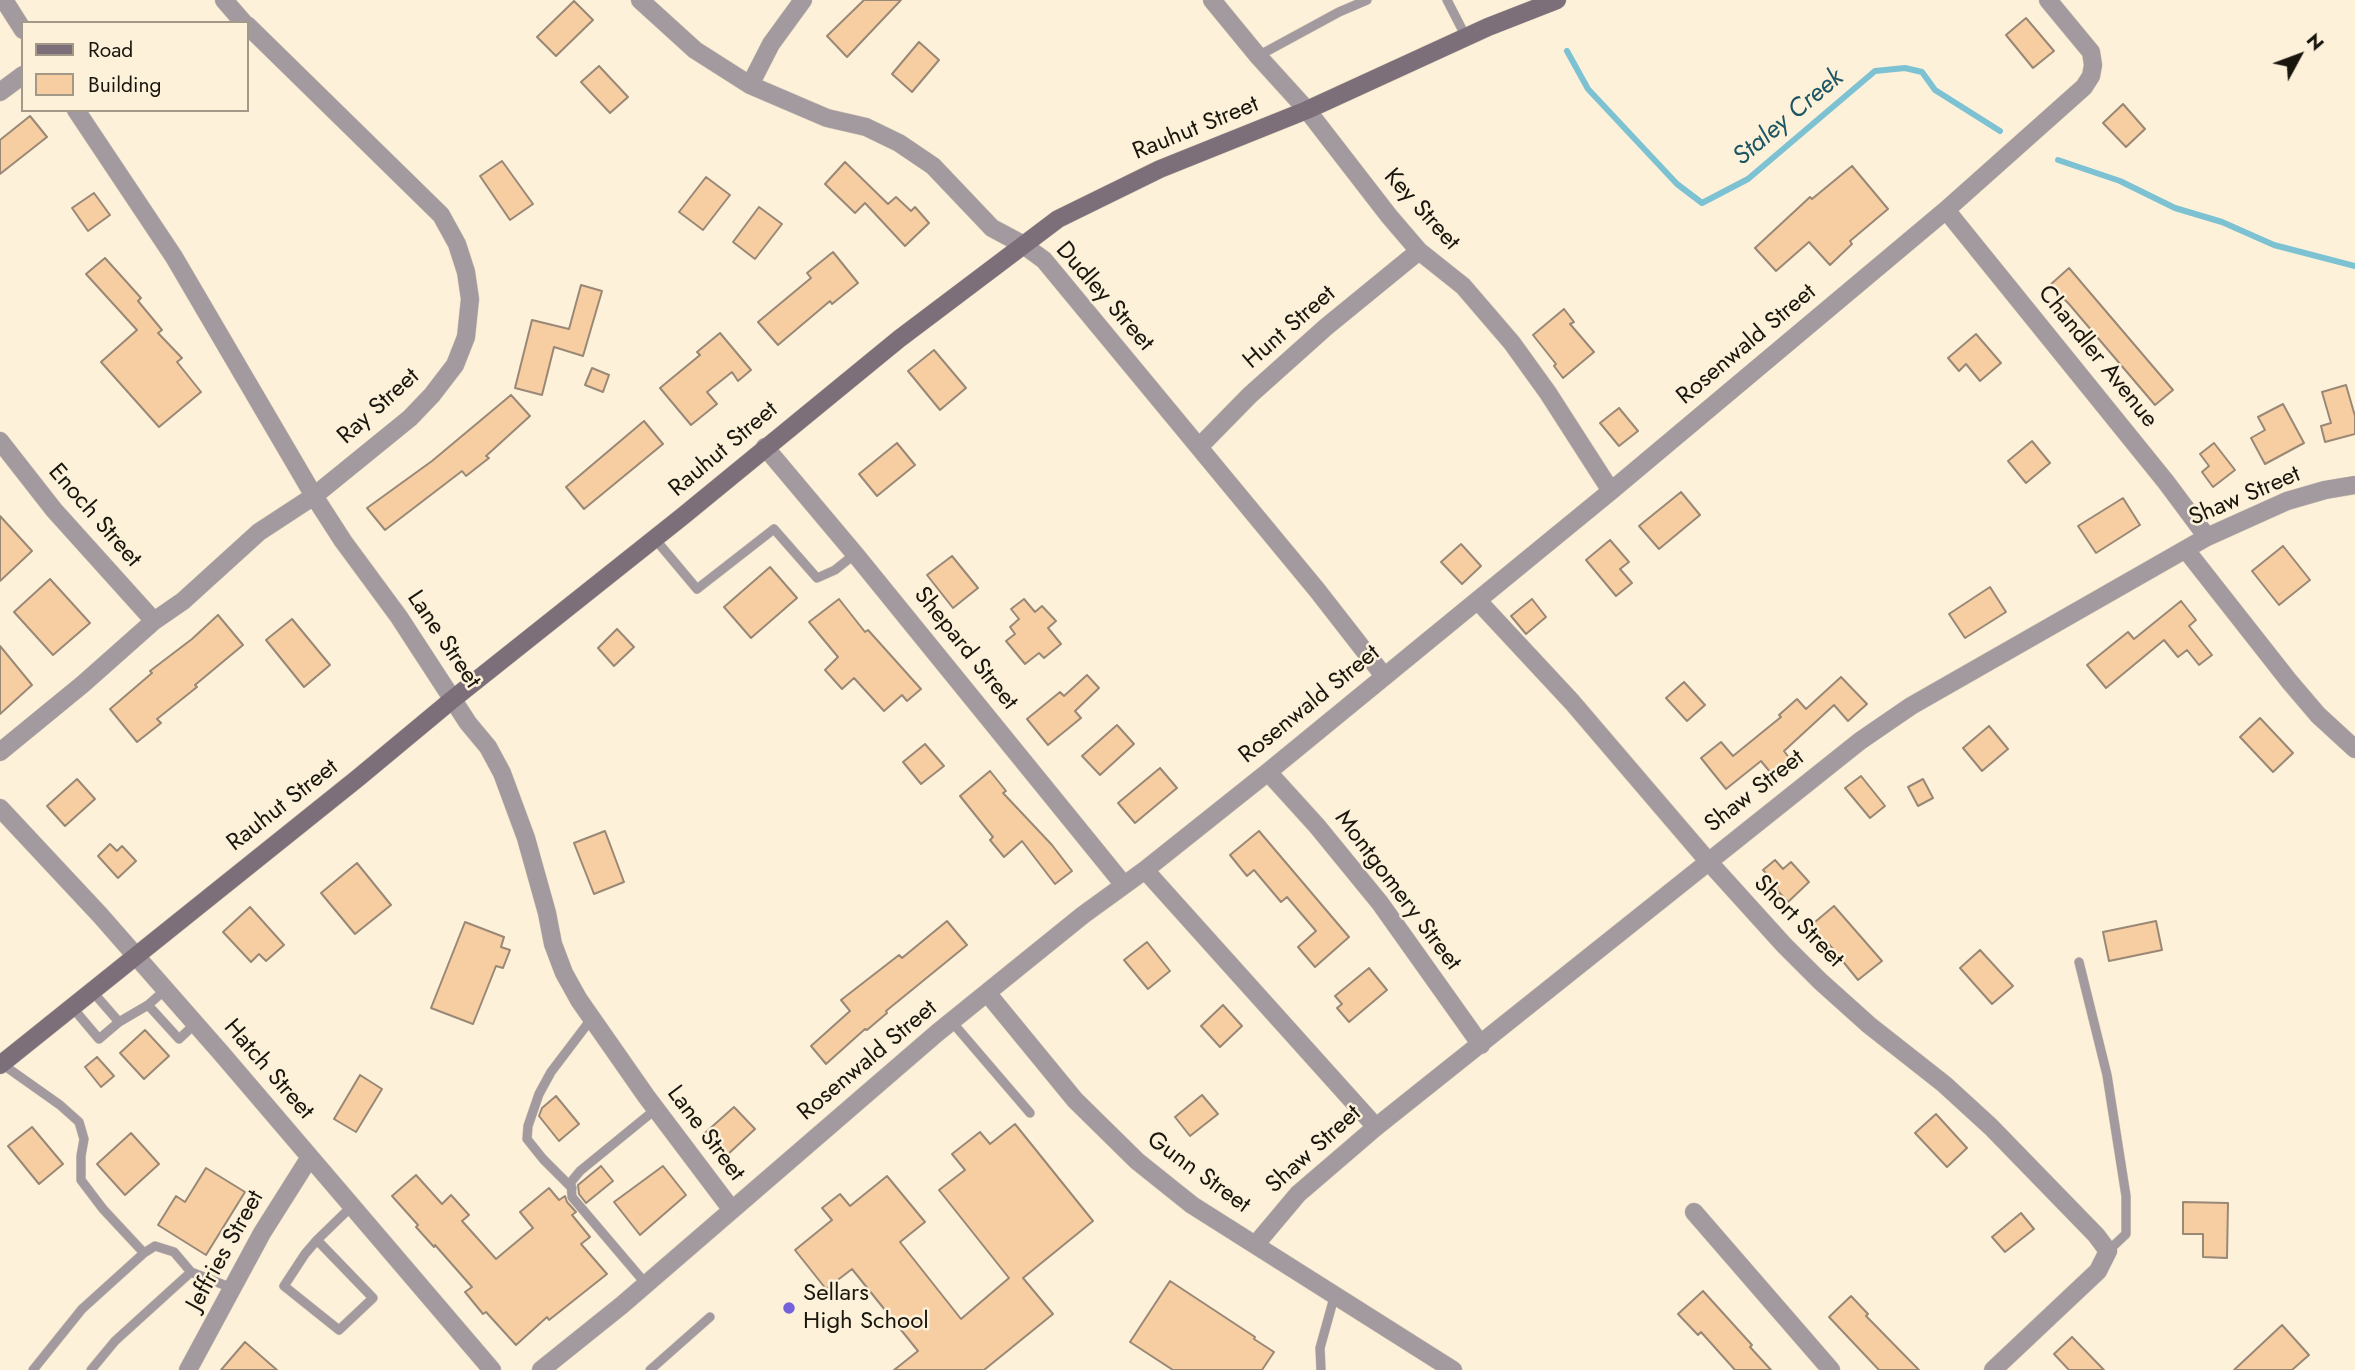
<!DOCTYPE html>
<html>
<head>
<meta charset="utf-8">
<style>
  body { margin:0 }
  #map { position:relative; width:2355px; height:1370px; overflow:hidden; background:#fdf1da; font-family:Jost,sans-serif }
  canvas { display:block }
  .legend { position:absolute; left:21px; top:21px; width:228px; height:91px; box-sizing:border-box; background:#fdf1da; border:2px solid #a29988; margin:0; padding:9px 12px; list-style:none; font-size:21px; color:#19160e }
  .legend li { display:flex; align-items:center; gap:14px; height:35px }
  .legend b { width:35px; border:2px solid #a29988 }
  .north { position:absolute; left:2264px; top:21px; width:70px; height:70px; -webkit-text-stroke:5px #fdf1da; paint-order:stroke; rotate:49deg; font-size:19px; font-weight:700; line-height:28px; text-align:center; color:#19160e }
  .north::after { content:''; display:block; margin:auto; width:24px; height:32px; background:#19160e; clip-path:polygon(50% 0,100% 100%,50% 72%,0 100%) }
</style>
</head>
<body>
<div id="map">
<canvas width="2355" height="1370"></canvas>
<ul class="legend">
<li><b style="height:9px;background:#7d6f79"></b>Road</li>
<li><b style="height:19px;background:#f7cda2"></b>Building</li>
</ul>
<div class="north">N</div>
</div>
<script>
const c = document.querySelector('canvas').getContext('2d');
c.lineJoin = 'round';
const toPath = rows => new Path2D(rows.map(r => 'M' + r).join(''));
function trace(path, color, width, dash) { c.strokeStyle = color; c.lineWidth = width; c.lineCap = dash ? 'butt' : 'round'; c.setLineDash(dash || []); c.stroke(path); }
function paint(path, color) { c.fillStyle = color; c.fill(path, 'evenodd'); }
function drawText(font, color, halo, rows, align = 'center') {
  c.font = font + ' Jost,sans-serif'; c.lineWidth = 5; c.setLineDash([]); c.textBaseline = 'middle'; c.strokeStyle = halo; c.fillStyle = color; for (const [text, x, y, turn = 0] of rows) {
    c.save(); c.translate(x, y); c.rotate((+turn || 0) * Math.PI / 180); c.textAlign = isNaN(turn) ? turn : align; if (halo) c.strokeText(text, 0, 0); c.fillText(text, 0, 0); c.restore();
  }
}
const stream = toPath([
  [1567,51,1588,89,1677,184,1702,203,1748,179,1875,71,1905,68,1922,72,1935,90,2000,131],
  [2058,160,2120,181,2175,208,2222,222,2274,245,2355,266]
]);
const building = toPath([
  [864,0,901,0,847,57,827,36,864,0],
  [574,1,593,20,556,56,537,37,574,1],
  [2026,18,2054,51,2033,68,2006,35,2026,18],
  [919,42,939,60,912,92,892,74,919,42],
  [599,66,628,97,610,113,581,82,599,66],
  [2123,104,2145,129,2126,147,2103,123,2123,104],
  [30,116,47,137,0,174,0,140,30,116],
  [502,161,533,204,510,220,480,176,502,161],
  [845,162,888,204,896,197,911,211,915,207,929,223,905,246,865,203,855,213,825,184,845,162],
  [1852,166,1888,209,1850,241,1852,244,1830,265,1809,242,1776,271,1755,248,1810,197,1812,199,1852,166],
  [706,177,730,195,703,230,679,212,706,177],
  [94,193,110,215,88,231,72,208,94,193],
  [759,207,782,224,755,259,733,242,759,207],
  [833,252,858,283,832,304,830,301,778,345,758,322,811,278,807,273,833,252],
  [105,258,141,298,138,301,162,330,158,333,182,358,177,362,201,392,159,427,101,362,137,330,86,274,105,258],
  [2069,268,2173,390,2155,405,2069,304,2050,285,2069,268],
  [581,285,602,291,583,356,554,347,542,395,515,388,532,320,569,329,581,285],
  [1564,309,1574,322,1570,324,1594,352,1563,378,1554,366,1556,364,1533,335,1564,309],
  [720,333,751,370,738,381,732,372,707,392,717,404,691,425,660,388,700,355,697,352,720,333],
  [1976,334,2001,363,1980,381,1966,364,1959,371,1948,358,1976,334],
  [934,350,966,388,940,410,908,371,934,350],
  [592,368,609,375,603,392,585,385,592,368],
  [2346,385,2355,416,2355,434,2325,442,2321,426,2331,423,2322,392,2346,385],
  [511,395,530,416,486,456,489,458,466,476,462,471,385,530,367,508,432,461,511,395],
  [2283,404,2304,443,2265,464,2251,438,2265,430,2258,417,2283,404],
  [1619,408,1638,431,1619,446,1600,423,1619,408],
  [644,421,663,444,584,509,566,487,644,421],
  [2032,441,2050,463,2026,483,2008,461,2032,441],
  [897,443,915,465,877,496,859,474,897,443],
  [2214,443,2235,470,2213,487,2202,472,2209,466,2200,454,2214,443],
  [1681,492,1700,515,1659,549,1639,526,1681,492],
  [2123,498,2140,525,2096,553,2078,526,2123,498],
  [0,516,32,551,0,581,0,516],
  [1610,540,1629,562,1620,569,1632,583,1616,596,1586,560,1610,540],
  [1461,544,1481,566,1462,584,1441,562,1461,544],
  [2283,546,2310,580,2279,605,2252,571,2283,546],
  [952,556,978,588,953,608,927,575,952,556],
  [770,567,797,598,751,638,724,607,770,567],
  [50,579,90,623,53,655,14,612,50,579],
  [1990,587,2006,612,1965,638,1949,614,1990,587],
  [839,599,865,632,868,630,921,689,907,701,902,695,884,711,854,678,842,689,825,670,838,657,809,622,839,599],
  [1024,599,1035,612,1042,606,1056,621,1048,628,1061,644,1044,658,1039,653,1025,664,1006,641,1015,634,1010,627,1019,619,1011,609,1024,599],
  [1532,599,1546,617,1526,634,1511,616,1532,599],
  [2181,601,2196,620,2189,626,2212,655,2199,665,2187,650,2178,657,2164,640,2106,688,2087,665,2128,632,2134,639,2181,601],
  [218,615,243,645,195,685,197,687,157,719,161,723,137,742,110,709,152,673,150,671,192,639,218,615],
  [292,619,330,665,304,687,266,640,292,619],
  [617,629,634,647,614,666,598,648,617,629],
  [0,646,32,685,0,714,0,646],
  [1087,675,1099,688,1075,711,1081,718,1048,745,1027,719,1060,692,1064,696,1087,675],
  [1841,677,1867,704,1848,721,1834,705,1784,751,1793,763,1775,778,1761,761,1726,789,1701,758,1721,742,1733,756,1781,717,1779,715,1797,699,1806,709,1841,677],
  [1684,682,1705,705,1687,721,1666,698,1684,682],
  [2260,718,2293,753,2273,772,2240,737,2260,718],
  [1117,725,1134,744,1100,775,1082,756,1117,725],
  [1989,726,2008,749,1982,771,1963,748,1989,726],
  [925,744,944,766,921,784,903,762,925,744],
  [1160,768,1177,788,1135,823,1118,803,1160,768],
  [990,771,1006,791,1003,793,1052,845,1072,871,1055,884,1022,841,1004,857,990,840,993,837,960,796,990,771],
  [1861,776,1885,806,1870,818,1845,788,1861,776],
  [77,779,95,799,65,826,47,806,77,779],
  [1923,779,1933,798,1918,806,1908,787,1923,779],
  [605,831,624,882,594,894,574,843,605,831],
  [1259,831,1349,937,1315,967,1298,947,1316,931,1287,897,1281,902,1254,870,1247,876,1230,855,1259,831],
  [110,844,117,851,122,846,136,861,118,878,98,856,110,844],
  [1775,860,1783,869,1791,862,1809,882,1788,902,1775,888,1778,886,1763,870,1775,860],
  [357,863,391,905,355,934,321,893,357,863],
  [1834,906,1882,961,1858,980,1828,943,1824,946,1809,927,1834,906],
  [250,907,284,945,266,961,259,954,251,962,223,932,250,907],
  [947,921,967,945,886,1011,887,1013,867,1030,865,1029,826,1064,811,1046,850,1011,841,1000,899,955,902,958,947,921],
  [2156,921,2162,950,2109,961,2103,932,2156,921],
  [465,922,504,937,501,947,510,950,503,968,496,966,473,1024,431,1008,465,922],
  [1147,942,1170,971,1148,989,1124,960,1147,942],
  [1980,950,2013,986,1992,1004,1960,968,1980,950],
  [1369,968,1387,990,1349,1022,1337,1008,1342,1004,1335,996,1369,968],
  [1223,1005,1242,1026,1220,1047,1201,1026,1223,1005],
  [145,1030,169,1056,144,1079,120,1053,145,1030],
  [97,1057,114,1076,101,1087,85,1067,97,1057],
  [360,1075,382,1089,356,1132,334,1119,360,1075],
  [1202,1095,1218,1114,1190,1136,1175,1117,1202,1095],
  [556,1096,579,1124,559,1141,539,1116,542,1108,556,1096],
  [734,1107,755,1129,726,1156,705,1133,734,1107],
  [1936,1114,1967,1148,1947,1167,1915,1133,1936,1114],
  [1015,1124,1093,1221,1023,1278,1053,1314,984,1370,894,1370,918,1351,852,1269,826,1289,795,1250,832,1220,822,1208,840,1194,850,1206,887,1176,925,1222,900,1242,961,1319,1009,1278,939,1190,965,1170,952,1154,980,1132,990,1144,1015,1124],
  [32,1127,63,1164,39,1184,8,1146,32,1127],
  [131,1133,159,1164,125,1195,97,1164,131,1133],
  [601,1166,613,1181,586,1203,579,1194,578,1185,601,1166],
  [663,1166,686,1195,640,1235,614,1202,663,1166],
  [206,1168,245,1192,206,1255,158,1225,176,1196,185,1202,206,1168],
  [416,1175,442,1204,451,1195,469,1215,462,1221,496,1259,533,1228,520,1212,549,1188,559,1200,565,1196,567,1202,576,1212,572,1215,590,1237,581,1244,607,1274,549,1320,547,1317,516,1345,486,1312,483,1314,465,1292,472,1287,435,1245,434,1247,416,1227,418,1225,392,1196,416,1175],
  [2183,1202,2228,1203,2227,1258,2203,1257,2203,1234,2183,1234,2183,1202],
  [2021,1213,2034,1229,2005,1252,1992,1237,2021,1213],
  [1170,1281,1255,1337,1254,1339,1274,1352,1262,1370,1173,1370,1130,1342,1170,1281],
  [1703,1291,1752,1345,1750,1347,1771,1370,1735,1370,1701,1332,1698,1335,1678,1314,1703,1291],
  [1851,1296,1868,1314,1866,1316,1919,1370,1879,1370,1829,1317,1851,1296],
  [2282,1325,2309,1355,2292,1370,2234,1370,2282,1325],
  [2072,1337,2104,1370,2069,1370,2054,1354,2072,1337],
  [245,1342,277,1370,221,1370,245,1342]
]);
const service = toPath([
  [1447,0,1466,37],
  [1258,56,1339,12,1367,0],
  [655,539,697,589,774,529,817,578,835,570,855,554],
  [2079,962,2107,1075,2126,1196,2126,1234,2108,1251],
  [165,990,148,1005,179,1039,195,1024],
  [72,1007,99,1039,119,1022,92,991],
  [119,1022,148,1005],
  [952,1022,1030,1113],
  [2,1064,60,1105,79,1122,84,1139,81,1156,81,1180,103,1209,144,1253],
  [572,1188,543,1159,527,1139,528,1126,539,1094,551,1072,592,1018],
  [317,1240,373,1298,339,1330,284,1286,305,1254,317,1240,352,1206],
  [646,1284,572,1197,571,1182,580,1171,656,1109],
  [33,1370,82,1309,144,1253,155,1246,174,1252,191,1272,232,1288],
  [91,1370,115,1341,191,1272],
  [650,1370,710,1317],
  [1321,1370,1320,1348,1335,1294]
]);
const minor = toPath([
  [4,0,23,30],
  [224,0,244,23],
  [640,0,695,50,750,85,827,118,866,127,899,143,933,166,992,228,1022,244,1044,260,1317,590,1384,676],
  [1212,0,1258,56,1307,110,1389,216,1419,251,1463,286,1512,343,1548,393,1611,491],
  [750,85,771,44,803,0],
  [0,92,23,75],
  [76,110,174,257,314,496,343,541,399,617,468,723,488,747,502,773,526,838,547,913,553,944,564,973,579,1000,646,1096,732,1210],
  [1946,210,2166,482,2207,537],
  [0,441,54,510,154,621],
  [765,447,855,554,1124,885],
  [1199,447,1250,395,1326,327,1419,251],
  [2186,550,2289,681,2318,715,2355,749],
  [1478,601,1572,702,1708,861,1784,945,1820,981,1869,1025,1944,1084,1991,1127,2096,1235,2108,1251,2098,1271,1993,1370],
  [0,752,83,684,154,621,183,601,259,532,314,496,410,418,432,395,455,365,466,337,470,299,466,272,457,244,441,215,247,25],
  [1268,772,1317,826,1380,903,1481,1045],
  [0,808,100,915,222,1054,492,1370],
  [1145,870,1376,1127],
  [988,994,1075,1100,1137,1161,1192,1205,1453,1370],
  [1694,1212,1831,1370],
  [1256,1244,1298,1194,1376,1127,1860,741,1911,706,2207,537,2287,501,2325,490,2355,485],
  [188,1370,262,1233,310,1157],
  [541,1370,622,1305,937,1033,1083,915,1145,870,1268,772,1611,491,1946,210,2084,87,2091,76,2093,65,2091,52,2048,0]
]);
const secondary = toPath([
  [0,1065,358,778,453,699,683,516,899,339,1058,219,1160,169,1307,110,1488,27,1557,0]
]);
const markers = [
  [789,1308,7,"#7462dd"]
];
const streetNames = [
  ["Rauhut Street",1196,129,-22],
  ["Key Street",1421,210,48],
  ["Dudley Street",1104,297,49],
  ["Hunt Street",1290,328,-41],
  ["Rosenwald Street",1747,345,-40],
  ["Chandler Avenue",2097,357,51],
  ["Ray Street",379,407,-42],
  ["Rauhut Street",724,450,-40],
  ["Shaw Street",2245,497,-23],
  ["Enoch Street",94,516,49],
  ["Lane Street",443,640,56],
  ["Shepard Street",965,649,51],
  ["Rosenwald Street",1310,705,-39],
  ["Shaw Street",1755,792,-38],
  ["Rauhut Street",283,806,-38],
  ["Montgomery Street",1397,891,53],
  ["Short Street",1798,922,46],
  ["Rosenwald Street",868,1061,-40],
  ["Hatch Street",268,1070,49],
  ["Lane Street",705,1134,53],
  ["Shaw Street",1314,1150,-42],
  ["Gunn Street",1198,1173,36],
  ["Jeffries Street",226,1251,-61]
];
const poiNames = [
  ["Sellars",803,1294],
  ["High School",803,1322]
];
const waterNames = [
  ["Staley Creek",1789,118,-40]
];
trace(stream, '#7dc2d3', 6);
paint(building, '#f7cda2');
trace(building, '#9a8877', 2);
trace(service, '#d9ceb9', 10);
trace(minor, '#d9ceb9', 19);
trace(secondary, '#d9ceb9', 19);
trace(service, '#a39aa0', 9);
trace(minor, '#a39aa0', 18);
trace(secondary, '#7d6f79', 18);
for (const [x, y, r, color] of markers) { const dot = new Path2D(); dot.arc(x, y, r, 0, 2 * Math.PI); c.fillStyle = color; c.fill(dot); trace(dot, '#fdf1da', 2.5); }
drawText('24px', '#19160e', '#fdf1da', streetNames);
drawText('24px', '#19160e', '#fdf1da', poiNames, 'left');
drawText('italic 26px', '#1c5663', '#fdf1da', waterNames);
</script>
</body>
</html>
